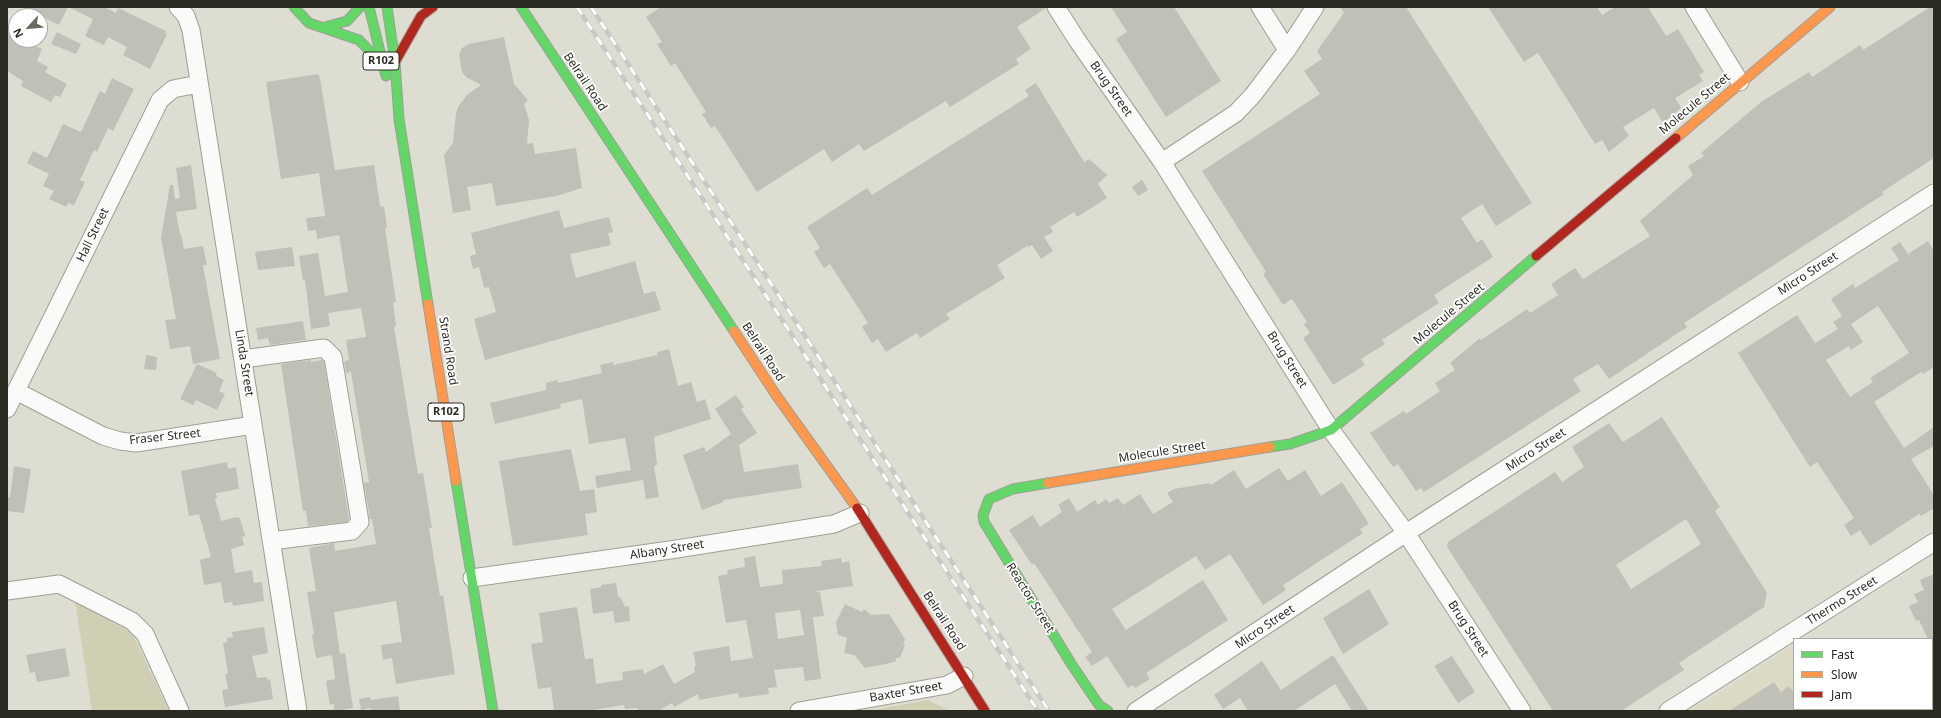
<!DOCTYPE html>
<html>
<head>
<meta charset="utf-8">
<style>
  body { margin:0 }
  #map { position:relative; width:1941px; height:718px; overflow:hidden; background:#ddddd1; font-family:"Noto Sans",sans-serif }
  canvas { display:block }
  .frame { position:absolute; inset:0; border:8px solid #2b2b22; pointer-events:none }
  .legend { position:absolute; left:1793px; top:638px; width:140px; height:72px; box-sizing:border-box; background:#fff; border:1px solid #aaaaa7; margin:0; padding:5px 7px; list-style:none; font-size:12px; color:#2b2b22 }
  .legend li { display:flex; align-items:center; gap:8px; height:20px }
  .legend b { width:20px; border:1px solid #aaaaa7 }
  .north { position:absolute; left:8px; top:8px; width:40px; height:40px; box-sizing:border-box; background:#fff; border:1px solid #aaaaa7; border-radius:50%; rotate:243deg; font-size:11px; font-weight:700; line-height:16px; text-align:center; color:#2b2b22 }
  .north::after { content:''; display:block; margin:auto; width:14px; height:18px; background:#69695f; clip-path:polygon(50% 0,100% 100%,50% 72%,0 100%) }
</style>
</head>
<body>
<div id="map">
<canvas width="1941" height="718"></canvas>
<div class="frame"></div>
<ul class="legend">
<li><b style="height:5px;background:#63d668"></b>Fast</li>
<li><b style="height:5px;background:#ff974d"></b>Slow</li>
<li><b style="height:5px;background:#b3261e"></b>Jam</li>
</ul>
<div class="north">N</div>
</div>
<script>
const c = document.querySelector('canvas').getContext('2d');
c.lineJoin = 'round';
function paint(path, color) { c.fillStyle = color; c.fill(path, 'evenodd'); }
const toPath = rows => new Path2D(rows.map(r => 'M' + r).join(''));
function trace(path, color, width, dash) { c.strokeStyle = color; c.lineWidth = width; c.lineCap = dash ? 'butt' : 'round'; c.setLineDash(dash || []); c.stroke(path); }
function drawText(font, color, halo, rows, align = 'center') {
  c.font = font + ' "Noto Sans",sans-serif'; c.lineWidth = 3.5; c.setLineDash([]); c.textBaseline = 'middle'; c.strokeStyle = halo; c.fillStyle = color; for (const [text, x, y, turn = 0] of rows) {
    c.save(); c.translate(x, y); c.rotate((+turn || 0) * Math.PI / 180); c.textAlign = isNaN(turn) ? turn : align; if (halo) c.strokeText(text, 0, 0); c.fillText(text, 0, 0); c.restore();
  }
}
const built = toPath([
  [1794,645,1794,709,1853,709,1854,711,1691,711]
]);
const green = toPath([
  [75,601,132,633,169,711,92,711],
  [928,700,950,711,874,711,874,710]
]);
const building = toPath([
  [22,7,104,7,116,13,118,8,166,31,165,33,167,34,150,69,123,55,127,47,108,37,104,45,85,36,93,19,68,7,59,25],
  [661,7,1046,7,1046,8,1017,27,1031,49,1016,59,1019,64,950,107,946,101,864,151,859,144,832,162,824,149,757,192,715,126,711,128,702,114,706,112,675,63,671,66,657,44,662,42,646,17],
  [1111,7,1174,7,1221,81,1166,117,1116,39,1127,32],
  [1340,7,1406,7,1532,203,1496,226,1482,204,1461,218,1477,243,1482,239,1493,257,1434,295,1439,303,1382,340,1385,344,1361,359,1365,365,1333,385,1303,338,1310,333,1304,324,1307,322,1292,299,1283,305,1263,274,1266,272,1202,171,1320,94,1304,71,1322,59,1317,51,1344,13],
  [1488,7,1597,7,1602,15,1615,7,1648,7,1666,36,1678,29,1704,72,1699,75,1703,81,1675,98,1681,108,1663,123,1654,108,1623,127,1629,136,1609,152,1602,140,1595,144,1538,53,1524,62],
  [1930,7,1934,7,1934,158,1882,192,1884,194,1684,323,1687,327,1609,379,1598,364,1573,379,1581,391,1424,492,1421,488,1416,491,1398,464,1393,467,1370,433,1404,411,1406,414,1440,391,1435,383,1455,370,1450,363,1480,338,1481,340,1527,309,1530,313,1558,295,1551,284,1575,268,1583,279,1650,236,1640,221,1693,175,1688,166,1704,156,1701,153,1761,102,1809,72,1812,77,1860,45,1863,50],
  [7,32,16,37,16,40,20,40,27,44,28,42,42,49,37,61,48,67,45,72,67,84,60,97,55,95,51,102,21,86,23,81,7,71],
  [57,32,81,44,76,54,51,44],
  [504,37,514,84,528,100,524,104,529,120,527,144,533,143,535,154,576,148,582,188,556,196,496,206,492,183,467,187,471,210,453,213,444,155,453,143,456,114,458,107,467,95,481,85,466,77,462,72,459,55,462,48,469,44],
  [318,74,320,78,335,170,374,165,380,206,384,207,387,227,385,228,396,302,393,303,396,326,394,327,418,474,423,473,432,528,429,528,440,596,443,595,455,674,396,684,392,658,383,660,381,645,402,642,396,601,334,612,340,654,345,653,353,708,334,711,334,704,330,705,326,681,335,679,332,655,316,658,312,635,314,634,307,592,316,591,309,548,334,543,335,551,376,544,372,519,370,519,364,483,369,482,351,372,346,373,344,361,349,360,346,340,366,337,361,308,328,313,330,326,311,329,305,280,303,280,299,256,318,253,325,296,348,292,339,235,317,239,316,230,308,231,306,218,325,216,319,173,281,179,266,82],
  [112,78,134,89,113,131,108,128,97,152,94,150,80,180,85,182,74,205,68,203,66,207,49,199,54,191,43,186,49,174,27,163,33,151,47,158,63,124,81,132,100,91,105,94],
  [1036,83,1084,162,1089,159,1107,175,1098,184,1107,198,1077,217,1074,212,1050,227,1053,232,1044,237,1053,251,1041,259,1032,245,1028,247,1027,246,997,265,1005,278,946,314,950,319,920,338,917,333,886,352,878,339,872,343,862,327,868,323,830,264,824,268,814,252,820,248,807,227,867,188,872,195,1029,96,1025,90],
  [191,165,197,209,176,212,180,234,181,234,184,249,203,246,207,265,203,265,220,359,193,364,190,346,170,349,165,320,176,319,161,238,170,185,173,185,175,199,180,198,176,168],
  [1142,180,1148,190,1138,196,1132,187],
  [559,210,564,228,609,217,613,232,608,233,611,245,570,254,576,278,635,261,644,294,655,291,661,310,485,360,474,319,496,312,489,287,484,288,479,267,473,269,470,256,476,254,471,233],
  [1928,241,1934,251,1934,367,1923,374,1921,372,1874,402,1904,448,1934,427,1934,446,1911,459,1934,495,1934,508,1921,516,1919,514,1870,546,1860,530,1851,536,1844,525,1854,518,1817,462,1810,467,1738,353,1797,315,1815,343,1838,329,1833,322,1842,316,1831,299,1853,284,1855,288,1899,260,1891,248,1900,242,1908,254],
  [1878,306,1909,353,1870,378,1873,382,1850,397,1826,360,1849,346,1851,350,1863,342,1851,324],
  [292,247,295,266,258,270,255,252],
  [303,321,306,340,270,345,268,338,258,340,256,328],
  [669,349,678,386,691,382,697,402,705,399,711,419,654,437,657,465,654,466,659,497,646,499,643,480,597,488,595,476,631,470,625,438,589,444,582,399,560,404,561,408,495,424,490,403,546,390,546,383,557,380,558,383,602,373,600,365,613,362,613,365,658,355,657,352],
  [146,355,157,357,156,370,144,369],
  [311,360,311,362,322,360,324,362,349,519,347,522,308,526,306,511,303,511,281,364],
  [197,364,217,373,216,376,224,380,219,391,225,394,217,410,196,400,193,405,180,399],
  [736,395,744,407,741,409,757,433,739,445,744,472,798,464,802,488,723,500,723,502,702,510,683,455,704,447,706,452,731,434,715,409],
  [1662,417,1720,507,1715,511,1767,593,1764,607,1679,663,1684,670,1621,711,1553,711,1447,547,1448,542,1555,472,1562,482,1584,467,1572,447,1609,423,1623,442],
  [1686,519,1701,544,1631,589,1616,565],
  [571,449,580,491,594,489,597,512,585,514,588,535,513,546,499,461],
  [227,462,228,469,236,467,239,489,216,493,217,498,215,499,221,521,237,517,240,518,245,536,242,537,244,545,231,549,235,573,252,570,254,583,262,582,264,601,233,606,232,602,224,603,221,582,204,585,200,560,211,557,199,514,189,516,181,471],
  [14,466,31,469,24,513,7,511,7,497,10,497],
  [1279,468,1288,481,1305,470,1321,496,1342,482,1369,524,1360,529,1363,533,1283,585,1286,590,1263,605,1230,554,1205,570,1196,556,1112,609,1126,630,1203,580,1228,620,1146,673,1150,679,1135,688,1133,685,1128,688,1107,656,1092,666,1085,657,1092,652,1034,563,1032,565,1009,530,1033,515,1040,527,1062,512,1058,505,1069,498,1077,512,1095,500,1098,505,1106,499,1109,503,1118,498,1123,505,1140,494,1153,514,1173,502,1167,493,1174,489,1209,483,1211,485,1234,470,1246,489],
  [755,556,760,587,783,584,782,570,822,566,821,561,841,558,842,563,849,561,853,586,816,591,820,593,824,616,813,617,821,679,805,681,803,667,774,670,777,687,768,688,769,694,739,698,738,693,699,700,698,694,674,707,672,703,658,711,638,711,637,708,625,709,624,705,587,711,554,711,551,687,538,689,531,644,543,642,539,613,577,607,585,659,593,658,596,684,623,680,622,672,643,669,644,674,663,664,674,684,695,672,694,667,696,666,693,652,729,646,731,661,753,658,746,620,726,623,718,576,728,574,727,570,745,567,744,558],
  [800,610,804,635,778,639,775,613],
  [1934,574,1934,654,1932,639,1928,639,1919,620,1916,621,1909,606,1918,602,1914,594,1924,590,1920,580],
  [616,583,618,597,621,598,625,607,629,606,630,621,615,623,613,611,593,614,590,589,601,587,601,585],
  [1369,589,1389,624,1343,654,1323,618],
  [845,604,862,612,864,609,871,615,889,614,905,639,903,644,905,645,900,658,897,657,895,662,865,668,854,655,844,653,847,638,838,635,836,622],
  [264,627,268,653,252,656,257,678,267,677,267,680,270,679,273,699,225,707,222,690,228,689,225,674,228,674,223,643,227,642,227,638,233,637,232,632],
  [65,648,70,676,37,682,35,672,30,673,26,655],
  [1333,655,1369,711,1352,711,1335,684,1294,711,1248,711,1240,698,1223,709,1214,695,1262,661,1281,690],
  [1452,656,1475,692,1458,703,1434,666],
  [1774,682,1781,692,1789,686,1794,693,1794,711,1729,711],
  [398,696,400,711,371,711,371,708,361,710,359,699,370,697,371,700]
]);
const street = toPath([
  [178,7,186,16,191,30,298,711],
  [1056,7,1077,40,1162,162,1331,430,1406,533,1522,711],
  [1260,7,1287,50],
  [1694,7,1740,82],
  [1162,162,1236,113,1253,95,1287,50,1315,7],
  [243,359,324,348,333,357,352,471,360,522,352,531,271,541],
  [16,391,103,436,120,441,136,443,253,425],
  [7,409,160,100,173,89,199,84],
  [472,578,677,549,834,524,860,513],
  [7,591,59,584,132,621,145,634,180,711],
  [799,711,947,685,964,676],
  [1136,711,1406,533,1934,193],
  [1668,711,1934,542]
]);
const fast = toPath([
  [294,7,309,23,359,40,382,64],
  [369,7,386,76],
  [387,7,395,62,399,119,428,304],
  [521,7,734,331],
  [325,27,347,21,360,7],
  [1270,447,1290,444,1331,430,1536,256],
  [456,481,493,711],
  [1048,483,1013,489,989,499,983,515,984,522,1072,665,1099,705,1108,711]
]);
const slow = toPath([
  [1676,138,1830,7],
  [428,304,456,481],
  [734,331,776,395,857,508],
  [1048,483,1270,447]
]);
const jam = toPath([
  [395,62,421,16,433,7],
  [1536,256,1676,138],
  [857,508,985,711]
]);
const rail = toPath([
  [577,7,1038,711],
  [591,7,1049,711]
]);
const shields = [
  [381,61,36],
  [446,412,36]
];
const shieldNames = [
  ["R102",381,61],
  ["R102",446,412]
];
const streetNames = [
  ["Belrail Road",585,82,56],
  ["Brug Street",1111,89,55],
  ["Molecule Street",1695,104,-40],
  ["Hall Street",93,235,-64],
  ["Micro Street",1808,274,-33],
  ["Molecule Street",1449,314,-40],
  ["Strand Road",448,351,81],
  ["Belrail Road",763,352,57],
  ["Brug Street",1287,360,58],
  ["Linda Street",244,363,81],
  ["Fraser Street",165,437,-6],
  ["Micro Street",1536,450,-33],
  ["Molecule Street",1162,452,-9],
  ["Albany Street",667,550,-9],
  ["Reactor Street",1030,598,58],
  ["Thermo Street",1842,601,-32],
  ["Belrail Road",944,621,57],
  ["Micro Street",1265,627,-34],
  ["Brug Street",1468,629,57],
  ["Baxter Street",906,692,-10]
];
paint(built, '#dbdac4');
paint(green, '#d0ceb3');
paint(building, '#c1c0b7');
trace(street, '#9f9f96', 19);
trace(fast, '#9f9f96', 11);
trace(slow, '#9f9f96', 11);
trace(jam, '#9f9f96', 11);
trace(street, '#fafaf8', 17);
trace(fast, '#63d668', 9);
trace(slow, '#ff974d', 9);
trace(jam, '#b3261e', 9);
trace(rail, '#c9c9c5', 4.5);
trace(rail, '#fff', 3, [9]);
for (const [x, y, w] of shields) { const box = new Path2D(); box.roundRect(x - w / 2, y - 9, w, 18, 3); c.fillStyle = '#fff'; c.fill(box); trace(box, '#2b2b22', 1); }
drawText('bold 11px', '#2b2b22', null, shieldNames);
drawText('12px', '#2b2b22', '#fff', streetNames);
</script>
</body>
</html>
